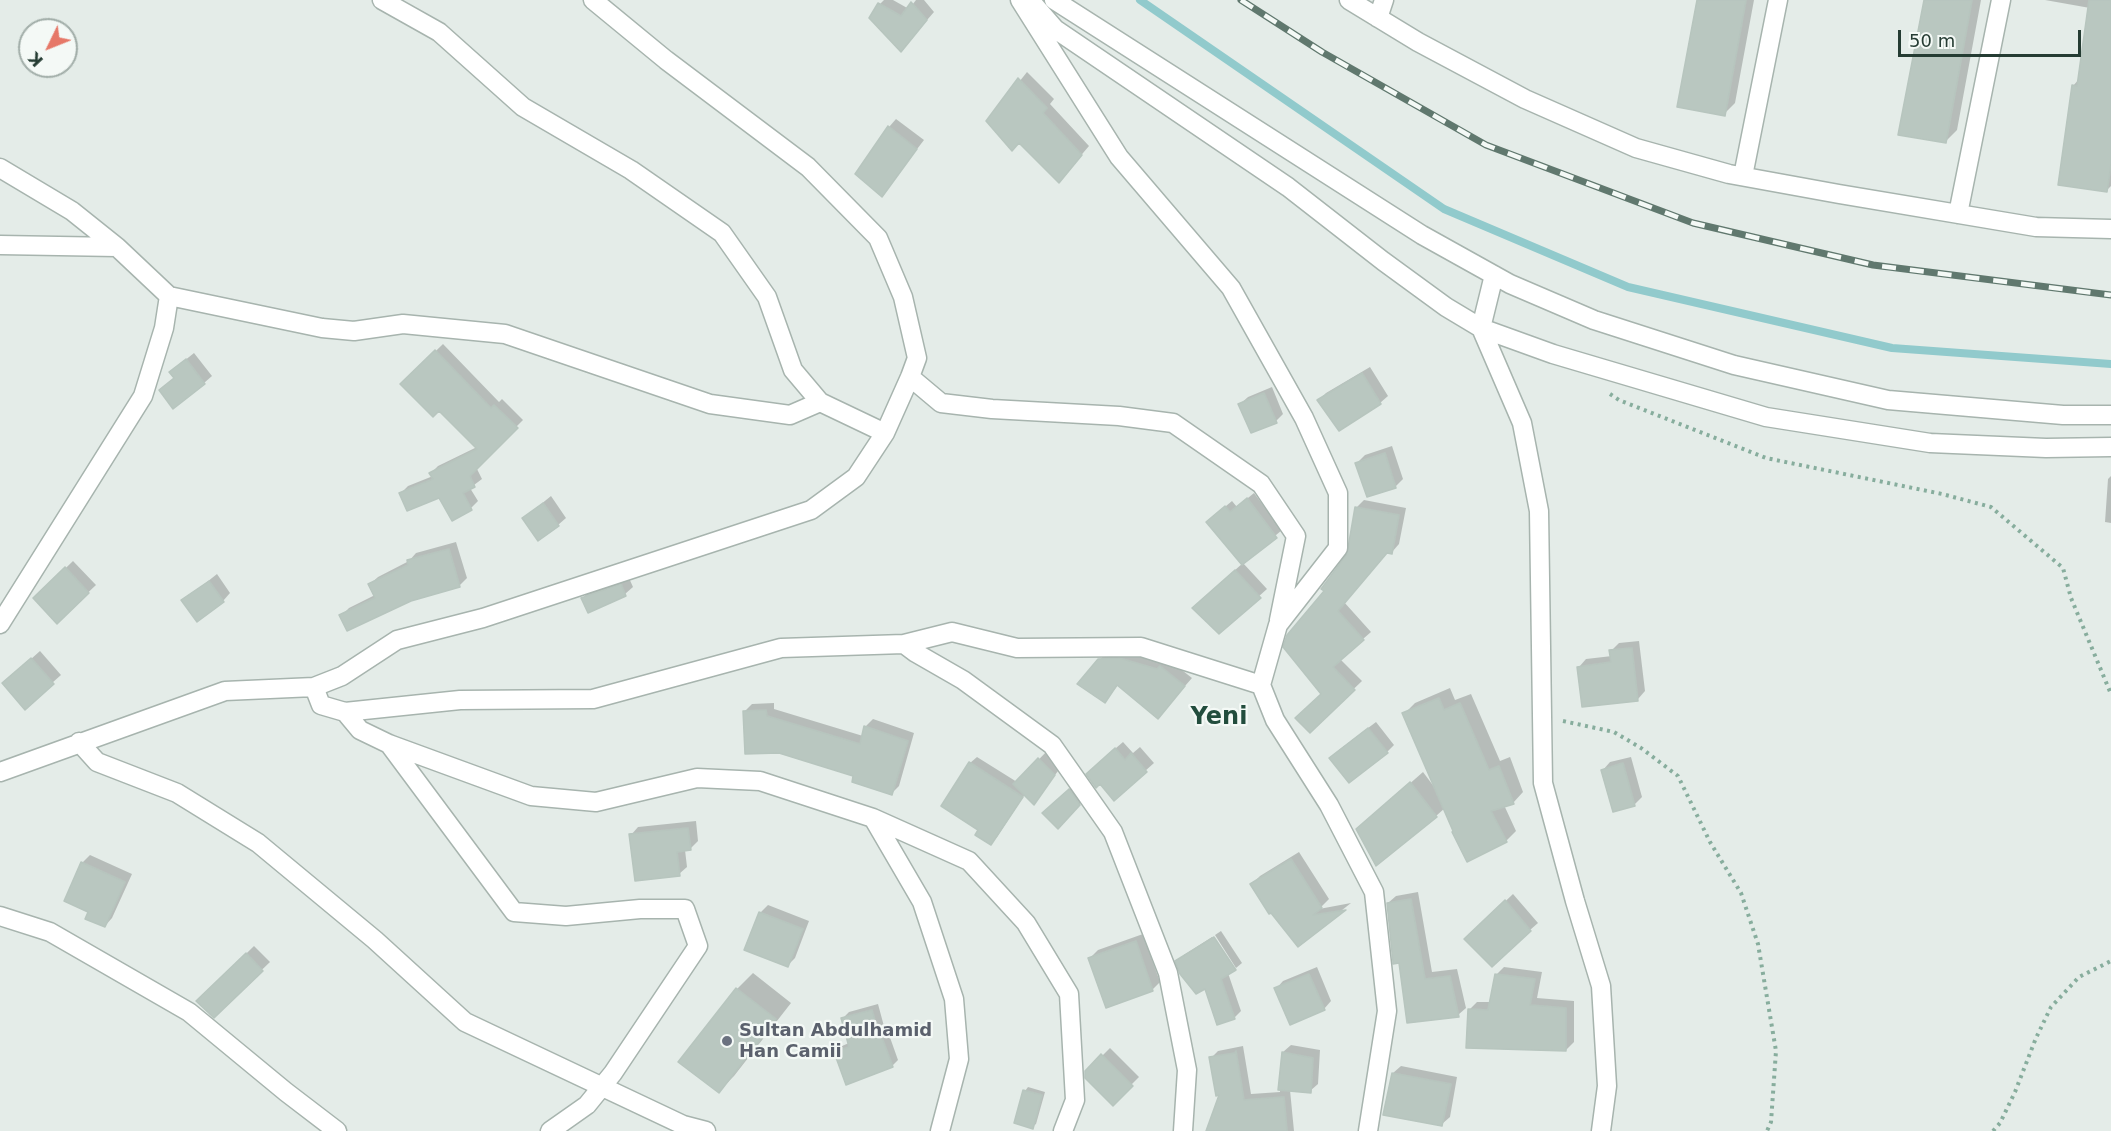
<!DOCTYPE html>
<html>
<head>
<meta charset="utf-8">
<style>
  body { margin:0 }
  #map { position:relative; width:2111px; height:1131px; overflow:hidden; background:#e4ece8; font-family:"DejaVu Sans",sans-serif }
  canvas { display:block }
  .north { position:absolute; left:18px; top:18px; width:60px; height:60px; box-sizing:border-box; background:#f4f9f6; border:2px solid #a1ada8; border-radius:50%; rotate:227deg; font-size:16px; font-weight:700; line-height:24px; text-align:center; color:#253c33 }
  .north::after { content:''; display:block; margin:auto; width:21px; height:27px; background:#e67868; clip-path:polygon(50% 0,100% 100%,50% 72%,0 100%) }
  .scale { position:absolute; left:1898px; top:30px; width:183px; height:27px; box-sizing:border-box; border:3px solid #253c33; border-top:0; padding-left:8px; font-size:18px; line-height:21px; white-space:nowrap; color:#253c33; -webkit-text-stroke:4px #f4f9f6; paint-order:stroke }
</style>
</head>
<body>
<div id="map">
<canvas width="2111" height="1131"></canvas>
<div class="north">K</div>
<div class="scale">50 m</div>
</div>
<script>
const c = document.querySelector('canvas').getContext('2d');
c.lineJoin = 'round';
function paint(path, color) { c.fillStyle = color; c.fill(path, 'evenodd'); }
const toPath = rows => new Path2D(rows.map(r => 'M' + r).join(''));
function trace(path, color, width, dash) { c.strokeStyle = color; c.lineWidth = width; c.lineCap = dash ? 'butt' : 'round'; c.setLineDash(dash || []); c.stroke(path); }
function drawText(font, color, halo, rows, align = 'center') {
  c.font = font + ' "DejaVu Sans",sans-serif'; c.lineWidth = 4.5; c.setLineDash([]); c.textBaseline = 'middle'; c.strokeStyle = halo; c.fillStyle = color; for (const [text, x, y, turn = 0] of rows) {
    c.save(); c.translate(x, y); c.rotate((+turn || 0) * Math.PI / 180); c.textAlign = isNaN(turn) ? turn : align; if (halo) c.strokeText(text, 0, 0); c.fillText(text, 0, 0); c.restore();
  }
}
const shadow = toPath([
  [884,0,893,0,909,9,916,0,924,0,934,12,908,42,880,4],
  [1701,0,1754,0,1735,103,1724,114],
  [1925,0,1981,0,1957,130,1945,142],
  [2045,0,2111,0,2111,186,2107,190,2073,86,2079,79,2090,8],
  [1027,72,1054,99,1050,104,1089,146,1066,173,988,121],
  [896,119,924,140,882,195,889,127],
  [443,344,499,402,502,399,523,420,476,467,482,479,470,488,478,501,471,508,439,496,401,493,408,486,433,476,431,473,438,466,477,447,439,409,402,384],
  [194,353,212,376,204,383,161,390,175,377,179,365],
  [1370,367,1388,396,1380,403,1319,400,1326,393],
  [1272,387,1283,414,1276,421,1240,404,1248,397],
  [1392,446,1403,479,1395,487,1357,463,1365,455],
  [2111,476,2111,523,2105,522,2108,479],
  [1254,493,1282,530,1243,563,1267,589,1219,632,1201,600,1243,563,1214,516,1232,501,1237,507],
  [551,496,566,518,558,525,524,518],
  [1364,500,1406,508,1399,544,1392,552,1388,551,1344,602,1371,632,1340,659,1362,681,1310,731,1323,694,1326,591,1349,555,1356,508],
  [456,542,467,578,459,586,341,616,349,608,375,595,370,584,378,577,409,561,416,553],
  [73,561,96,585,57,622,35,598],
  [217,574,230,593,223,601,183,601],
  [629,578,633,587,625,594,588,611,583,598,590,590],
  [1639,641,1645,691,1638,699,1579,667,1586,659,1612,656,1611,651,1619,643],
  [40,651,61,675,25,707,12,676],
  [1108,651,1169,660,1192,678,1165,709,1119,684,1105,701,1100,660],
  [1450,688,1455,700,1471,694,1500,761,1510,757,1523,792,1513,803,1504,805,1516,831,1506,841,1445,808,1436,816,1358,829,1423,772,1435,788,1404,714,1415,703],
  [774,703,774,709,863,736,865,727,873,719,914,733,899,786,891,794,855,775,744,712,752,704],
  [1376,722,1394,745,1387,752,1339,750],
  [1123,742,1133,753,1140,747,1154,763,1115,798,1095,766],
  [1047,751,1061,767,1034,803,1025,794,997,837,990,843,980,830,970,763,977,757,1017,782],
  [1631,757,1642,797,1634,805,1603,770,1610,762],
  [1077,782,1087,796,1058,827,1051,805],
  [696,821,698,841,690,849,685,850,687,867,679,874,631,835,638,827],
  [1299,852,1329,899,1319,909,1351,903,1298,945,1252,884,1260,876],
  [90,855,132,874,112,918,105,926,90,911,82,863],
  [1418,892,1432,972,1457,969,1466,1008,1458,1015,1400,961,1388,903,1396,896],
  [1513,894,1538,923,1530,930,1466,939],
  [768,905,809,921,795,958,788,965,760,913],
  [1221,931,1242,963,1236,968,1215,935],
  [1143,934,1160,982,1153,989,1107,1006,1090,958,1098,950],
  [1212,937,1234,970,1228,973,1241,1011,1234,1018,1206,987,1177,962,1184,955],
  [254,946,270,962,214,1016,198,1001],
  [1317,967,1331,1001,1324,1009,1276,989,1283,981],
  [1504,967,1542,972,1537,998,1574,1001,1574,1042,1566,1050,1470,1009,1477,1002,1491,1002,1496,975],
  [753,973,791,1003,734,1076,719,1091,680,1062,737,989],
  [878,1004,885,1030,887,1029,898,1060,892,1066,836,1052,842,1046,849,1043,842,1019,849,1012],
  [1291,1045,1320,1050,1318,1084,1310,1091,1290,1090,1294,1131,1208,1131,1222,1093,1211,1058,1218,1051,1243,1046,1251,1094,1280,1092,1283,1052],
  [1110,1048,1139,1077,1113,1103,1086,1072],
  [1401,1066,1457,1077,1450,1117,1442,1124,1393,1073],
  [1028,1087,1045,1092,1036,1124,1032,1127,1025,1091]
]);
const stream = toPath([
  [1140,0,1444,209,1628,287,1892,348,2111,364]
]);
const building = toPath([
  [1697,0,1746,0,1725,116,1677,107,1697,0],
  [1924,0,1972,0,1946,143,1898,135,1924,0],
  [2089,0,2111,0,2111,164,2107,192,2058,185,2072,85,2077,86,2089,0],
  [911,2,927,20,901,52,869,18,878,3,901,16,911,2],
  [1018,78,1047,108,1043,113,1082,155,1059,183,1019,143,1012,151,986,121,1018,78],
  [888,126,917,149,882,197,855,174,888,126],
  [435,350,491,408,494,405,518,428,470,476,475,487,463,493,472,510,452,521,439,498,407,511,399,493,433,479,429,473,477,449,439,411,433,417,400,384,435,350],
  [186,359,205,384,173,409,159,390,174,378,169,372,186,359],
  [1362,373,1381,404,1339,431,1317,400,1362,373],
  [1264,393,1277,423,1251,433,1238,404,1264,393],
  [1385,453,1396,488,1367,497,1355,463,1385,453],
  [1247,498,1277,538,1242,565,1206,522,1225,506,1230,512,1247,498],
  [543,503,559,526,538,541,522,518,543,503],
  [1355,507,1399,515,1392,554,1387,553,1338,611,1364,640,1333,667,1355,690,1310,733,1295,718,1321,694,1283,647,1287,635,1324,591,1321,589,1347,554,1355,507],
  [449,549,460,587,411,601,347,631,339,615,375,598,368,584,408,565,407,560,449,549],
  [65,567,89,593,57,624,33,598,65,567],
  [1235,570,1261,598,1219,634,1192,608,1235,570],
  [209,581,224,602,197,622,181,600,209,581],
  [621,584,626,596,588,613,581,598,621,584],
  [1632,648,1638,701,1582,707,1577,667,1611,662,1609,650,1632,648],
  [31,658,54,684,25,710,2,683,31,658],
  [1119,658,1157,669,1160,666,1185,686,1158,719,1117,685,1105,703,1077,684,1098,659,1119,658],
  [1439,698,1444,710,1460,703,1489,770,1499,766,1514,804,1491,811,1507,842,1467,862,1452,832,1453,831,1402,713,1439,698],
  [766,710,767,716,860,744,864,726,908,741,892,795,852,782,853,776,779,753,745,754,743,711,766,710],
  [1368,728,1388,753,1349,783,1329,758,1368,728],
  [1115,748,1125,760,1131,753,1147,772,1114,801,1100,784,1096,788,1086,774,1115,748],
  [1038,758,1055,775,1034,805,1013,784,1038,758],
  [969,762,1023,797,991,845,975,835,978,830,941,806,969,762],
  [1623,763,1635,806,1613,812,1601,770,1623,763],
  [1410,782,1437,817,1376,866,1356,829,1410,782],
  [1069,789,1080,805,1058,829,1042,813,1069,789],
  [688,828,691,850,677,852,680,876,635,881,629,834,688,828],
  [1291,859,1322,908,1313,915,1346,910,1298,947,1271,913,1269,914,1250,884,1291,859],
  [81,862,125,882,105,927,85,919,88,912,64,901,81,862],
  [1411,899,1425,979,1450,976,1459,1017,1407,1023,1399,963,1393,964,1393,962,1387,903,1411,899],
  [1505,900,1531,931,1492,967,1464,939,1505,900],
  [759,912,803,929,788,967,744,950,759,912],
  [1214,937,1236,970,1221,979,1235,1019,1217,1025,1205,989,1196,994,1180,974,1175,961,1214,937],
  [1136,941,1153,991,1106,1008,1088,958,1136,941],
  [246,953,263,971,214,1018,196,1001,246,953],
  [1309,974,1325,1010,1290,1025,1274,988,1309,974],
  [1495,974,1535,979,1530,1005,1566,1008,1566,1051,1466,1048,1468,1009,1488,1010,1495,974],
  [736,988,776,1019,719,1093,678,1062,736,988],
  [872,1010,879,1035,881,1035,893,1067,846,1085,834,1052,849,1047,841,1018,872,1010],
  [1236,1051,1244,1100,1284,1097,1287,1131,1206,1131,1219,1095,1216,1096,1209,1057,1235,1053,1236,1051],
  [1282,1052,1313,1058,1311,1093,1278,1090,1282,1052],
  [1101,1054,1133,1086,1113,1106,1085,1078,1085,1071,1101,1054],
  [1392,1073,1451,1084,1442,1126,1383,1115,1392,1073],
  [1023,1090,1042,1095,1033,1129,1014,1123,1023,1090]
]);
const path = toPath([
  [1610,394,1619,400,1766,458,1942,494,1991,507,2063,568,2071,598,2111,694],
  [1563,721,1614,732,1641,748,1678,776,1710,842,1741,893,1758,944,1776,1051,1771,1122,1767,1131],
  [1993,1131,2000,1123,2015,1092,2036,1038,2051,1007,2079,977,2111,961]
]);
const minor = toPath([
  [382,0,439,32,523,107,631,170,722,233,767,297,793,370,820,402,885,433],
  [1020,0,1119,157,1231,288,1304,418,1338,493,1338,548,1278,625,1261,685,1275,720,1329,805,1374,892,1387,1011,1368,1131],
  [1054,0,1422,235,1510,284,1594,320,1734,365,1888,400,2063,415,2111,415],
  [1349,0,1418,42,1525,99,1636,148,1729,174,1839,194,2036,227,2111,229],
  [1035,6,1055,29,1288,187,1383,261,1446,307,1481,328,1553,354,1766,417,1930,443,2046,448,2111,447],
  [1378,18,1384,0],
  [0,168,72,211,117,247,169,296,164,328,143,396,0,624],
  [1743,176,1778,0],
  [1958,214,2001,0],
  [0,245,117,247],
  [1494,275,1481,328,1522,423,1539,511,1543,783,1575,901,1601,986,1607,1086,1601,1131],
  [169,296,322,328,354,331,403,324,505,334,710,404,790,415,820,402],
  [910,377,941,403,992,409,1119,416,1173,423,1261,484,1296,536,1279,620],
  [904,644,916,653,963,680,1052,745,1113,832,1168,973,1187,1070,1183,1131],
  [314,687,342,676,397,640,483,618,811,510,856,477,885,433,910,377,917,358,903,297,878,238,808,167,666,60,593,0],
  [345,712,360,730,389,744,531,796,596,802,697,778,760,781,873,818,969,861,1026,923,1069,994,1075,1100,1063,1131],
  [79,742,97,762,177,793,258,843,375,940,465,1022,683,1125,706,1131],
  [389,744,514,912,566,916,640,909,685,909,698,946,613,1073,587,1105,550,1131],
  [0,772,225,691,314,687,321,705,345,712,460,700,593,699,781,648,904,644,952,632,1017,648,1141,647,1261,685],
  [873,818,922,902,954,999,959,1059,940,1131],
  [0,916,50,932,189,1012,286,1092,337,1131]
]);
const rail = toPath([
  [1241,0,1322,52,1486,145,1693,223,1873,265,2111,295]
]);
const markers = [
  [727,1041,6,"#6b7280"]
];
const worshipNames = [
  ["Sultan Abdulhamid",739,1031],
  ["Han Camii",739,1052]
];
const districtNames = [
  ["Yeni",1219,718]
];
paint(shadow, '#0003');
trace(stream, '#91cacc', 8);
paint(building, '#b9c7c0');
trace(building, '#b7c5be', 1.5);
trace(minor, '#a7b4ae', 21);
trace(path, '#87ad9d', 4, [3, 4.5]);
trace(minor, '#fff', 18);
trace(rail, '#60786e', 7);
trace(rail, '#f4f9f6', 4.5, [14]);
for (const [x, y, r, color] of markers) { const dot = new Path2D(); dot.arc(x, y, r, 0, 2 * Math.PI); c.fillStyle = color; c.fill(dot); trace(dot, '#f4f9f6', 2); }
drawText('bold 18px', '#5b616d', '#f4f9f6', worshipNames, 'left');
drawText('bold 24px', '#224d3d', '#f4f9f6', districtNames);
</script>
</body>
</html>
